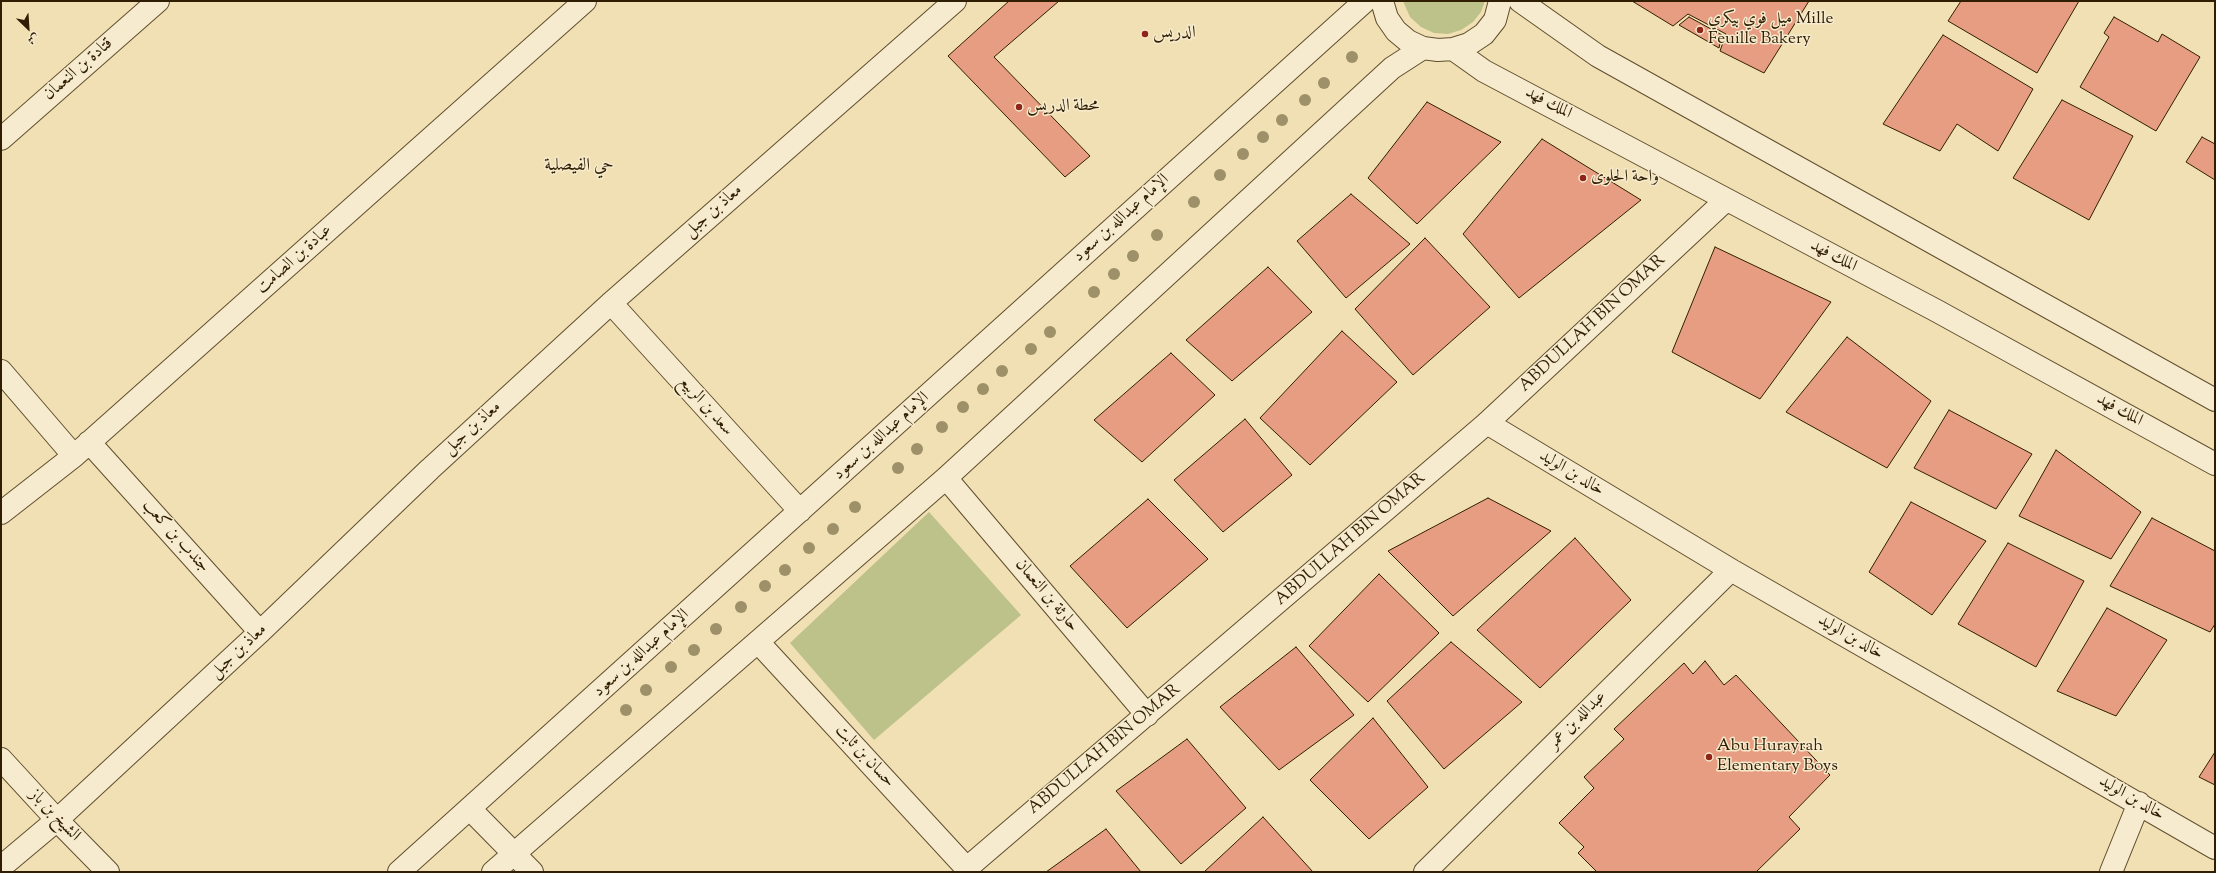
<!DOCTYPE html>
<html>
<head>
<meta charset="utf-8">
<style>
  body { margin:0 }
  #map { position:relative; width:2216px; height:873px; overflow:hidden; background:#f1e0b3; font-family:"Sorts Mill Goudy",Amiri,serif }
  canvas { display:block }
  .frame { position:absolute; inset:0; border:2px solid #301e02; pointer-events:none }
  .north { position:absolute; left:8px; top:8px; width:40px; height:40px; -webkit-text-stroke:3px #f6ebce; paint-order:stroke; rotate:155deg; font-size:11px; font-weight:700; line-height:16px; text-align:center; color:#301e02 }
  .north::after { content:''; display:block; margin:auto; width:14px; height:18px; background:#301e02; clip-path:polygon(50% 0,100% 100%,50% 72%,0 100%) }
</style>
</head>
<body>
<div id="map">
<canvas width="2216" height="873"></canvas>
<div class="frame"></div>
<div class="north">ش</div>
</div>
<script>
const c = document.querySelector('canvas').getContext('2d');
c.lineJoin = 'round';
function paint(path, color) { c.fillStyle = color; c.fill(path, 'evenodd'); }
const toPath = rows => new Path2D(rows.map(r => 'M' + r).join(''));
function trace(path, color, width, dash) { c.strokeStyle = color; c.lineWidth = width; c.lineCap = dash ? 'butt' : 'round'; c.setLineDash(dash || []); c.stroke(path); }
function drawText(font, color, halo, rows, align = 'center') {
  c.font = font + ' "Sorts Mill Goudy",Amiri,serif'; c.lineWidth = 3; c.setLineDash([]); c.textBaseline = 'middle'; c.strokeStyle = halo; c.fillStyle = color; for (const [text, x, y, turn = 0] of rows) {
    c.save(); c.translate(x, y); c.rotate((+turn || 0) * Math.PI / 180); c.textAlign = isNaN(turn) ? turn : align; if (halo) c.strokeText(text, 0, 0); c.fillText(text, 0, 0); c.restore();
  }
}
const green = toPath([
  [1403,1,1485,1,1481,12,1473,22,1461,30,1448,34,1434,33,1421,27,1410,17],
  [929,512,1021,615,874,740,790,643]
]);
const building = toPath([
  [1009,1,1059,1,994,57,1090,156,1065,177,948,56,1009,1],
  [1632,1,1809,1,1764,73,1720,51,1726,34,1688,14,1673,26,1632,1],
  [1961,1,2079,1,2037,73,1948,21,1961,1],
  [1689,17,1722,35,1719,48,1679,25,1689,17],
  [2114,17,2158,42,2162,34,2200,57,2156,131,2080,87,2109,37,2104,33,2114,17],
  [1943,35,2033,89,1998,151,1957,124,1940,151,1883,124,1943,35],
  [2062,100,2133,136,2089,220,2013,178,2062,100],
  [1427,102,1501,142,1417,224,1368,178,1427,102],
  [2202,137,2215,144,2215,180,2186,162,2202,137],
  [1542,139,1641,200,1519,298,1463,234,1542,139],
  [1351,194,1410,244,1346,298,1297,241,1351,194],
  [1425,238,1490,307,1413,375,1355,309,1425,238],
  [1715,247,1831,302,1760,399,1672,352,1715,247],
  [1268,267,1312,312,1232,381,1186,340,1268,267],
  [1342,331,1397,382,1310,465,1260,418,1342,331],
  [1847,337,1931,401,1887,468,1786,412,1847,337],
  [1171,353,1215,395,1142,462,1094,420,1171,353],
  [1949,410,2032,454,1996,509,1914,468,1949,410],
  [1245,419,1292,475,1223,532,1174,480,1245,419],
  [2056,450,2141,512,2111,559,2019,516,2056,450],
  [1488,498,1551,531,1453,616,1388,551,1488,498],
  [1148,499,1208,559,1127,628,1070,566,1148,499],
  [1911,502,1986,541,1932,615,1869,572,1911,502],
  [2152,518,2215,551,2215,624,2210,632,2110,586,2152,518],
  [1575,538,1631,600,1540,688,1477,630,1575,538],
  [2008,543,2084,581,2036,667,1958,624,2008,543],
  [1379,574,1439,633,1368,702,1309,646,1379,574],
  [2107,608,2167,640,2116,716,2057,691,2107,608],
  [1451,642,1522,702,1444,769,1387,701,1451,642],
  [1296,647,1354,715,1279,770,1220,707,1296,647],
  [1705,661,1724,685,1736,675,1830,775,1789,817,1800,829,1756,872,1597,872,1578,853,1584,847,1559,823,1594,788,1584,777,1624,739,1614,729,1684,663,1693,674,1705,661],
  [1373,718,1428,787,1369,839,1310,780,1373,718],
  [1187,739,1246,808,1181,864,1116,791,1187,739],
  [2215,752,2215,785,2199,777,2215,752],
  [1263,817,1313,872,1204,872,1263,817],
  [1106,829,1141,872,1046,872,1106,829]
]);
const minor = toPath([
  [1382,1,1387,18,1396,31,1408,41,1423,48,1438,50,1453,49,1469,44,1484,34,1495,20,1500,1],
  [1520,1,1598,56,2215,400],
  [1453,49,1484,71,1937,311,2215,464],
  [1,139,158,1],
  [611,303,800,511],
  [1,371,74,456],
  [1487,423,1731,570,2215,848],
  [89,442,260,632],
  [946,478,1147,715],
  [1,513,74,456,585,1],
  [758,642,970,872],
  [1,759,57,820,108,872],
  [470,809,532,872],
  [1,867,57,820,260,632,430,469,611,303,955,1],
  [967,868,1487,423,1726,200],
  [399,872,1365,1],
  [493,872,946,478,1392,68,1423,48],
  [1425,872,1731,570],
  [2111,872,2139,803]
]);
const trees = [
  [1352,57],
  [1324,83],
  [1305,100],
  [1282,120],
  [1263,137],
  [1243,154],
  [1220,175],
  [1194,202],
  [1157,235],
  [1133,256],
  [1114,274],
  [1094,292],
  [1050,332],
  [1031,349],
  [1002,371],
  [983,389],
  [963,407],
  [942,427],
  [917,449],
  [898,468],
  [855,507],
  [833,529],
  [809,548],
  [785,570],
  [765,586],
  [741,607],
  [716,629],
  [694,650],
  [671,667],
  [646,690],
  [626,710]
];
const markers = [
  [1700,30,4,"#8f2418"],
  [1145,34,4,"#8f2418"],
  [1019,107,4,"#8f2418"],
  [1583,178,4,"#8f2418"],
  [1709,757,4,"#8f2418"]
];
const poiNames = [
  ["ميل فوي بيكري Mille",1708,20],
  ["Feuille Bakery",1708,40],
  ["الدريس",1153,34],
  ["محطة الدريس",1027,107],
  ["واحة الحلوى",1591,178],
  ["Abu Hurayrah",1717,747],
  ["Elementary Boys",1717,767]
];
const streetNames = [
  ["قتادة بن النعمان",79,70,-41],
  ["الملك فهد",1548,104,28],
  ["معاذ بن جبل",714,212,-41],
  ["الإمام عبدالله بن سعود",1122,219,-42],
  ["الملك فهد",1833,257,28],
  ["عبادة بن الصامت",295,260,-42],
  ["ABDULLAH BIN OMAR",1593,324,-43],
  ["سعد بن الربيع",705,407,48],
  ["الملك فهد",2119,411,29],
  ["معاذ بن جبل",473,429,-42],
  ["الإمام عبدالله بن سعود",882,437,-42],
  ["خالد بن الوليد",1571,474,31],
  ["جندب بن كعب",175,537,48],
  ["ABDULLAH BIN OMAR",1351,540,-41],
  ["حارثة بن النعمان",1046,596,50],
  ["خالد بن الوليد",1850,638,30],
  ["معاذ بن جبل",239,652,-43],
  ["الإمام عبدالله بن سعود",642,654,-42],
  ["عبدالله بن عمر",1578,721,-45],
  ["ABDULLAH BIN OMAR",1105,750,-40],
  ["حسان بن ثابت",864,757,47],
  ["خالد بن الوليد",2131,799,30],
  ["الشيخ بن باز",54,816,46]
];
const neighbourhoodNames = [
  ["حي الفيصلية",579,167]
];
paint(green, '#bdc18a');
paint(building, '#e79d81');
trace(building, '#301e02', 1);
trace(minor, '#604e2e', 24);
trace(minor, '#f6ebce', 22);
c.fillStyle = '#9e9068';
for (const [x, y] of trees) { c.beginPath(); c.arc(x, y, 6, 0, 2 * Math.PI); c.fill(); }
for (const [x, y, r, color] of markers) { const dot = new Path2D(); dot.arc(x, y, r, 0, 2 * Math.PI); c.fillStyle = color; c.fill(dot); trace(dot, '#f6ebce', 1.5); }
drawText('17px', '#301e02', '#f6ebce', poiNames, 'left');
drawText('17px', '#301e02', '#f6ebce', streetNames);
drawText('18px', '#301e02', '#f6ebce', neighbourhoodNames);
</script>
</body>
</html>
